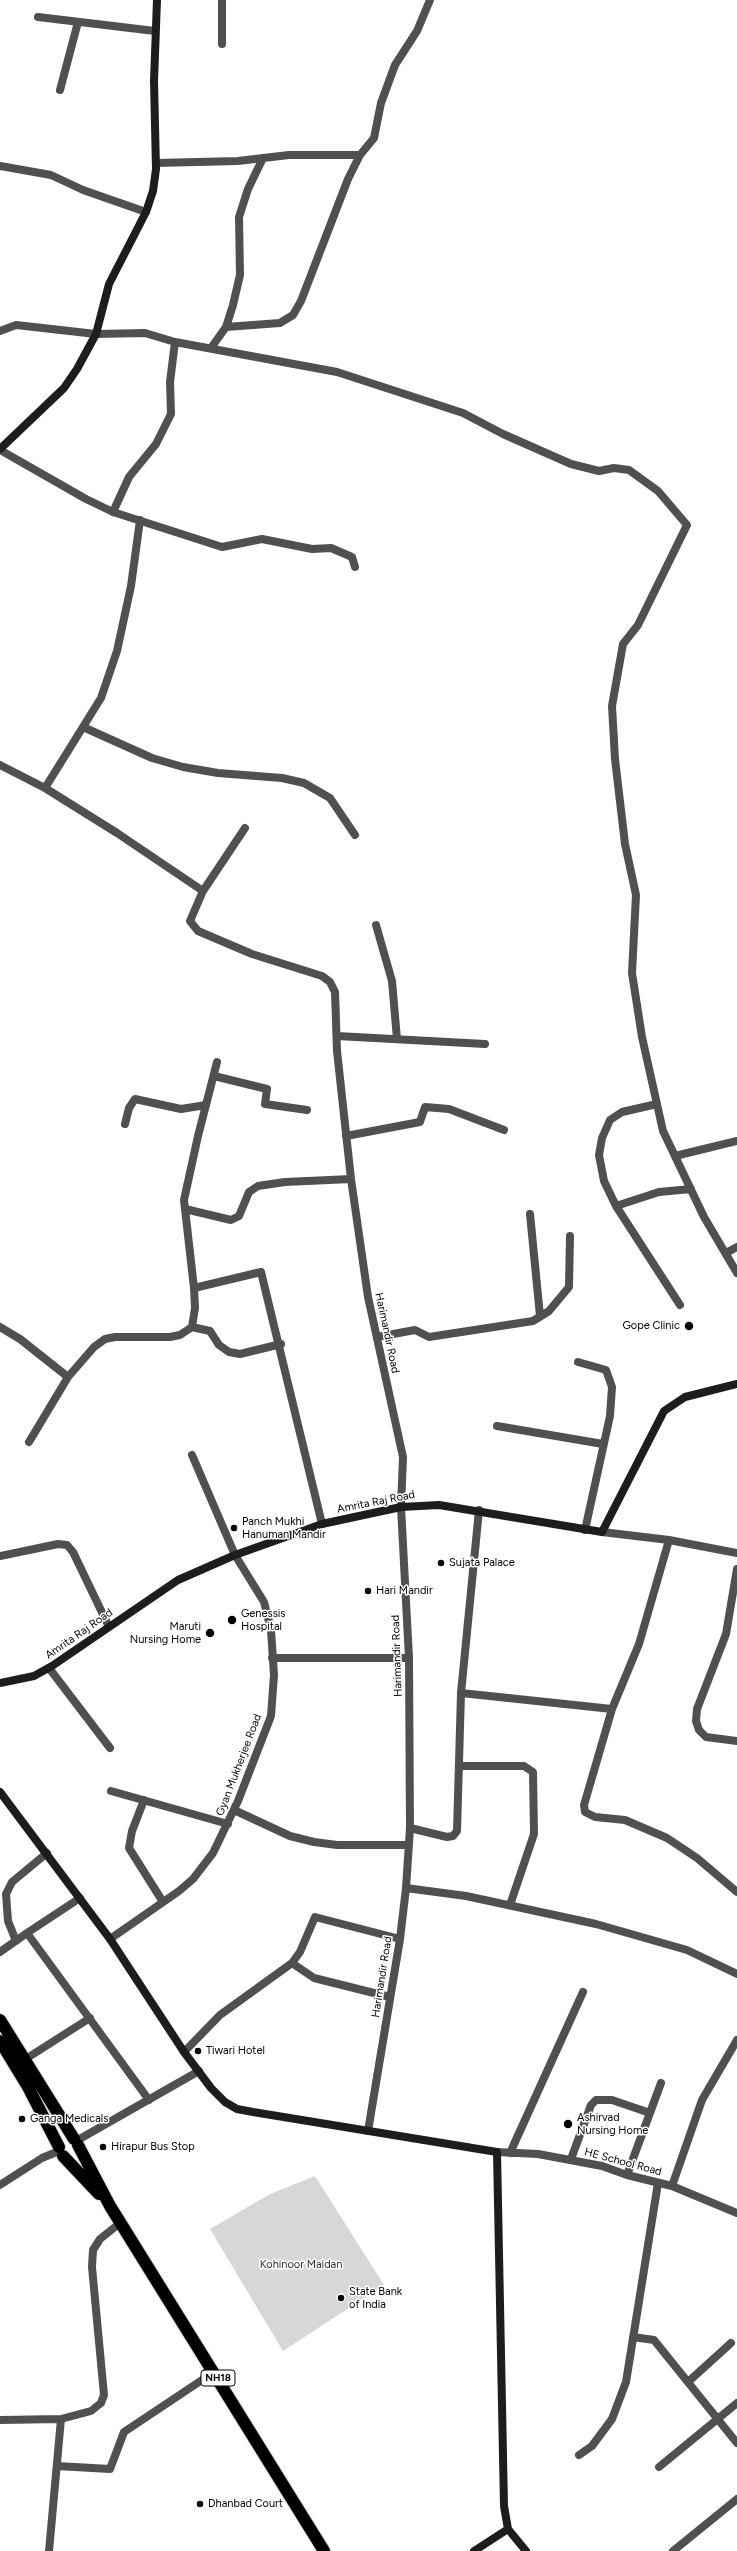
<!DOCTYPE html>
<html>
<head>
<meta charset="utf-8">
<style>
  body { margin:0 }
  canvas { display:block; background:#fff }
</style>
</head>
<body>
<canvas width="737" height="2551"></canvas>
<script>
const c = document.querySelector('canvas').getContext('2d');
c.lineJoin = 'round';
function paint(path, color) { c.fillStyle = color; c.fill(path, 'evenodd'); }
const toPath = rows => new Path2D(rows.map(r => 'M' + r).join(''));
function trace(path, color, width, dash) { c.strokeStyle = color; c.lineWidth = width; c.lineCap = dash ? 'butt' : 'round'; c.setLineDash(dash || []); c.stroke(path); }
function drawText(font, color, halo, rows, align = 'center') {
  c.font = font + ' Figtree,sans-serif'; c.lineWidth = 3; c.setLineDash([]); c.textBaseline = 'middle'; c.strokeStyle = halo; c.fillStyle = color; for (const [text, x, y, turn = 0] of rows) {
    c.save(); c.translate(x, y); c.rotate((+turn || 0) * Math.PI / 180); c.textAlign = isNaN(turn) ? turn : align; if (halo) c.strokeText(text, 0, 0); c.fillText(text, 0, 0); c.restore();
  }
}
const green = toPath([
  [315,2176,384,2285,283,2351,210,2229,270,2194]
]);
const street = toPath([
  [38,17,155,31],
  [222,44,222,0],
  [60,90,78,22],
  [156,163,238,161,289,155,360,155],
  [0,166,51,175,83,190,146,212],
  [226,327,280,323,293,315,301,301,348,179,360,155,374,138,381,103,395,65,417,31,430,0],
  [0,331,16,325,96,334,145,333,175,342,337,372,463,413,503,434,571,464,599,471,614,468,629,470,658,491,687,525,638,625,623,644,612,706,615,759,625,844,636,895,632,973,642,1037,663,1131,704,1217,737,1273],
  [211,348,226,327,233,305,240,275,239,217,248,189,263,158],
  [0,450,86,499,113,512,222,547,262,539,312,549,331,548,352,557,355,567],
  [113,512,129,477,156,444,171,414,170,382,175,342],
  [83,727,152,758,183,767,218,773,282,778,304,783,330,798,355,835],
  [0,765,45,788,117,833,203,891],
  [45,788,101,698,117,651,131,586,140,520],
  [245,828,203,891,190,921,198,931,252,954,322,976,330,982,335,992,337,1051,351,1179,368,1297,403,1457,401,1507,409,1658,410,1828,406,1888,400,1939,368,2131],
  [376,925,392,981,397,1039],
  [337,1036,485,1044],
  [217,1062,198,1136,184,1200,194,1288,261,1272,322,1524],
  [214,1076,267,1089,265,1104,307,1110],
  [657,1104,622,1112,610,1120,602,1138,599,1155,604,1181,616,1206,680,1305],
  [125,1124,129,1108,135,1099,181,1109,206,1105],
  [346,1136,420,1122,425,1107,449,1109,504,1130],
  [675,1156,737,1141],
  [616,1206,659,1192,691,1189],
  [185,1209,231,1220,239,1216,249,1192,258,1186,285,1182,351,1179],
  [530,1214,540,1316],
  [726,1253,737,1247],
  [0,1327,20,1339,68,1377],
  [192,1327,210,1331,219,1345,229,1352,240,1354,281,1344],
  [377,1337,415,1330,429,1337,533,1321,549,1311,569,1287,570,1236],
  [578,1362,606,1370,612,1387,610,1416,585,1530],
  [497,1426,603,1444],
  [29,1442,68,1377,94,1347,105,1339,115,1337,170,1337,180,1335,192,1327,195,1308,194,1288],
  [602,1532,669,1540,737,1553],
  [669,1540,639,1644,612,1709,584,1805,585,1812,595,1817,625,1820,667,1838,697,1858,737,1892],
  [0,1556,58,1544,67,1545,73,1552,109,1627],
  [737,1569,726,1634,697,1709,696,1721,699,1730,706,1737,737,1741],
  [272,1658,409,1658],
  [49,1668,110,1748],
  [461,1693,612,1709],
  [460,1766,524,1766,533,1772,534,1834,510,1905],
  [111,1791,228,1824],
  [144,1800,132,1831,129,1848,163,1902],
  [234,1810,290,1836,314,1842,337,1845,409,1845],
  [410,1828,447,1837,453,1836,457,1831,461,1693,479,1510],
  [406,1888,466,1896,596,1924,687,1950,737,1974],
  [27,1933,80,1898],
  [110,1939,179,1891,193,1879,213,1853,238,1801,271,1716,274,1675,271,1630,264,1602,235,1555,192,1455],
  [16,1941,8,1921,6,1894,12,1882,47,1853],
  [0,1952,27,1933,149,2100],
  [292,1963,314,1978,390,1997],
  [184,2052,220,2015,292,1963,300,1952,315,1917,400,1939],
  [24,2060,90,2018],
  [76,2141,199,2071],
  [497,2152,538,2154,602,2166,627,2175,672,2186,737,2213],
  [510,2153,583,1992],
  [571,2159,591,2105,596,2100,612,2100,650,2113],
  [627,2175,661,2083],
  [0,2185,42,2158,59,2151],
  [672,2186,702,2100,737,2040],
  [633,2337,654,2340,737,2443],
  [688,2382,731,2343],
  [0,2420,61,2419],
  [579,2455,592,2446,612,2419,626,2382,658,2183],
  [57,2466,110,2469,124,2432,214,2372],
  [659,2467,737,2403],
  [49,2551,61,2419,91,2411,101,2403,104,2395,92,2267,93,2250,100,2239,120,2223],
  [673,2551,737,2499]
]);
const secondary = toPath([
  [0,449,64,388,77,369,96,334,109,284,146,212,153,191,156,169,154,81,157,0],
  [0,1683,34,1676,52,1666,178,1580,235,1555,322,1524,401,1507,439,1505,602,1532,664,1411,685,1397,737,1384],
  [0,1792,110,1939,184,2052,211,2088,225,2102,237,2109,253,2112,497,2152,504,2506,508,2529,474,2551],
  [508,2529,526,2551]
]);
const highway = toPath([
  [0,2020,74,2139],
  [0,2041,28,2087,59,2147],
  [78,2145,110,2206,324,2551],
  [63,2156,99,2194]
]);
const markers = [
  [689,1326,5,"#000"],
  [234,1528,4,"#000"],
  [441,1563,4,"#000"],
  [368,1591,4,"#000"],
  [232,1620,5,"#000"],
  [210,1633,5,"#000"],
  [198,2051,4,"#000"],
  [22,2119,4,"#000"],
  [568,2124,5,"#000"],
  [103,2147,4,"#000"],
  [341,2298,4,"#000"],
  [200,2504,4,"#000"]
];
const shields = [
  [218,2378,34]
];
const shieldNames = [
  ["NH18",218,2378]
];
const poiNames = [
  ["Gope Clinic",680,1326,"right"],
  ["Panch Mukhi",242,1522],
  ["Hanuman Mandir",242,1535],
  ["Sujata Palace",449,1563],
  ["Hari Mandir",376,1591],
  ["Genessis",241,1614],
  ["Hospital",241,1627],
  ["Maruti",201,1627,"right"],
  ["Nursing Home",201,1640,"right"],
  ["Tiwari Hotel",206,2051],
  ["Ashirvad",577,2118],
  ["Nursing Home",577,2131],
  ["Ganga Medicals",30,2119],
  ["Hirapur Bus Stop",111,2147],
  ["State Bank",349,2292],
  ["of India",349,2305],
  ["Dhanbad Court",208,2504]
];
const streetNames = [
  ["Harimandir Road",387,1333,78],
  ["Amrita Raj Road",376,1502,-11],
  ["Amrita Raj Road",79,1634,-35],
  ["Harimandir Road",397,1656,-92],
  ["Gyan Mukherjee Road",239,1765,-69],
  ["Harimandir Road",382,1977,-81],
  ["HE School Road",623,2162,15]
];
const parkNames = [
  ["Kohinoor Maidan",301,2265]
];
paint(green, '#d7d7d7');
trace(highway, '#dbdbdb', 14);
trace(street, '#505050', 8);
trace(secondary, '#1d1d1d', 8);
trace(highway, '#000', 12);
for (const [x, y, r, color] of markers) { const dot = new Path2D(); dot.arc(x, y, r, 0, 2 * Math.PI); c.fillStyle = color; c.fill(dot); trace(dot, '#fff', 1.5); }
for (const [x, y, w] of shields) { const box = new Path2D(); box.roundRect(x - w / 2, y - 8, w, 16, 3); c.fillStyle = '#fff'; c.fill(box); trace(box, '#000', 1); }
drawText('bold 10px', '#000', null, shieldNames);
drawText('11px', '#000', '#fff', poiNames, 'left');
drawText('11px', '#000', '#fff', streetNames);
drawText('11px', '#2e2e2e', '#fff', parkNames);
</script>
</body>
</html>
